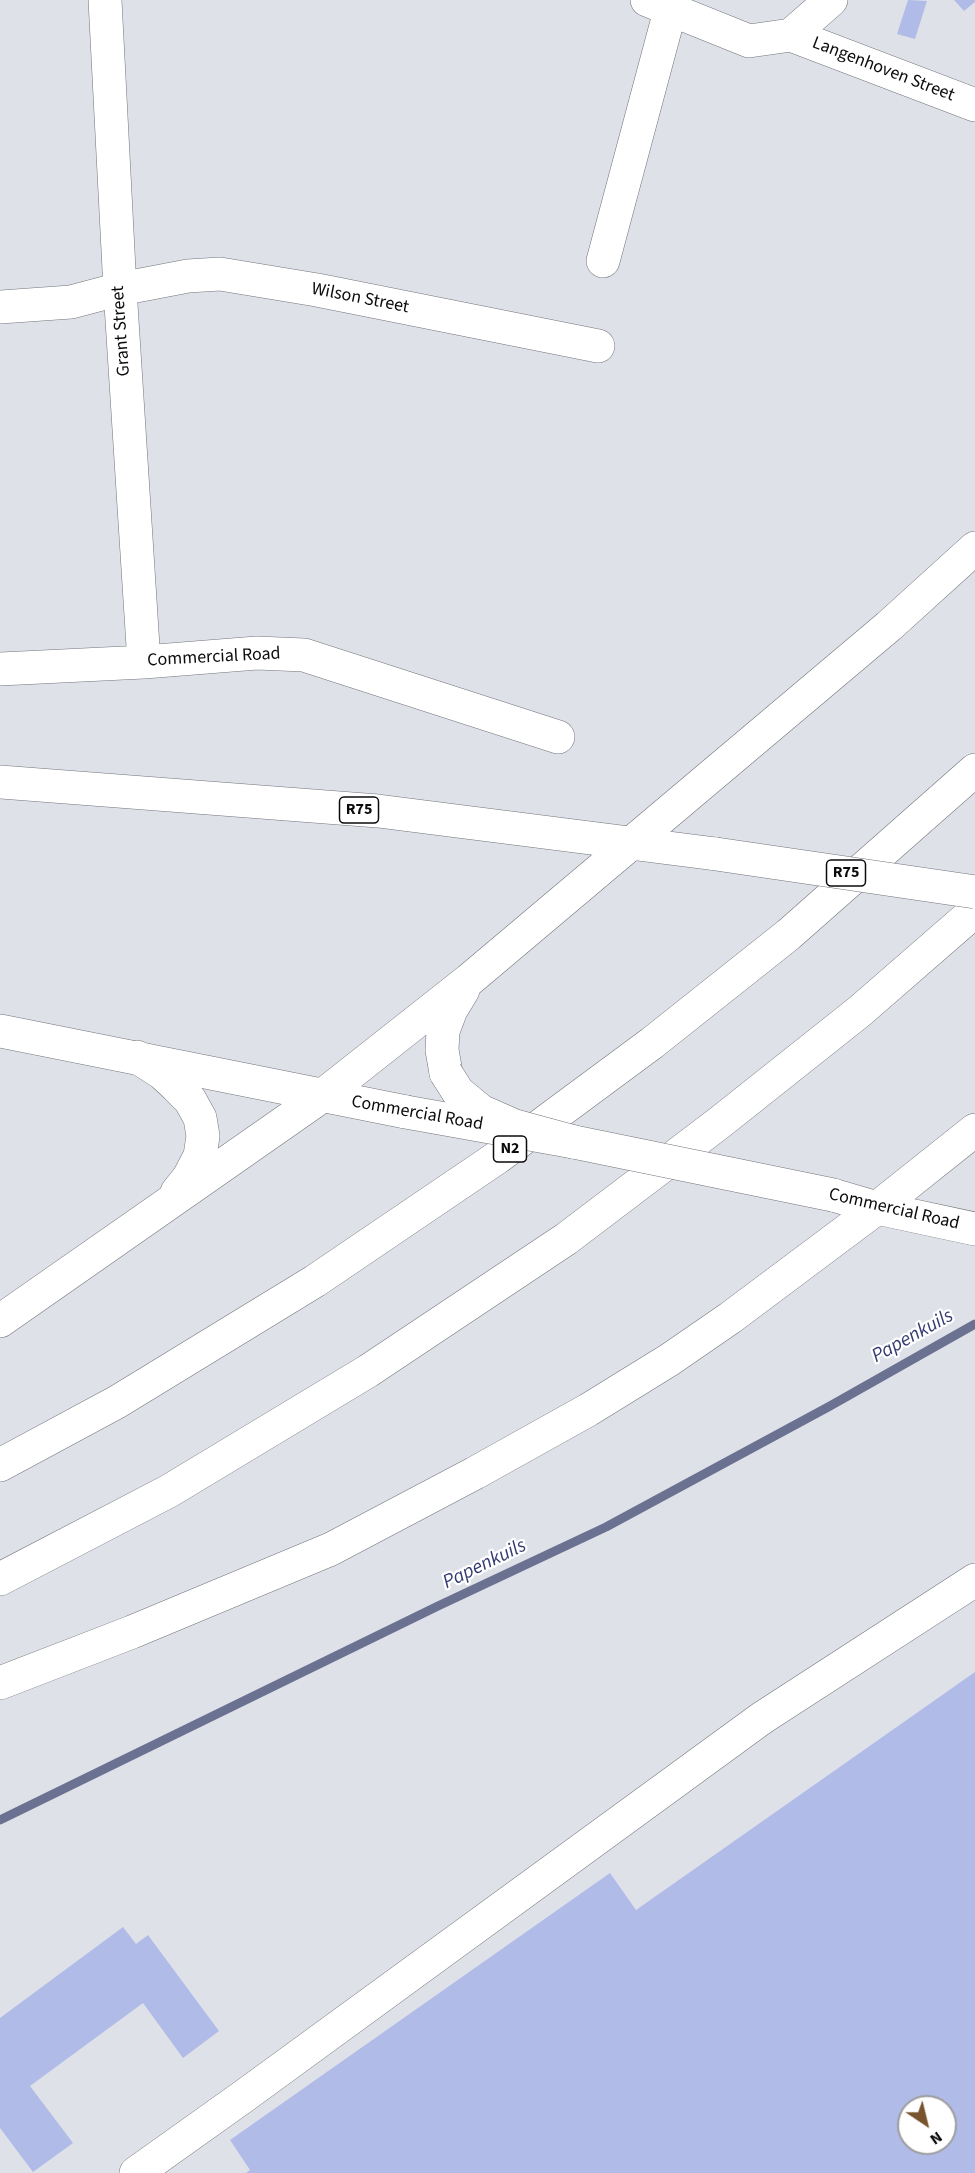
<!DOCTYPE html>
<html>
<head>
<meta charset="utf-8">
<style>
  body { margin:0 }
  #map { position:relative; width:975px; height:2173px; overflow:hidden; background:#dfe1e9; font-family:"Source Sans 3",sans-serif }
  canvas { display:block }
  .north { position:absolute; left:897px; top:2095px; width:60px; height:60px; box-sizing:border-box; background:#fff; border:2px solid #9d9d9f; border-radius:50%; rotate:145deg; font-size:16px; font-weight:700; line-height:24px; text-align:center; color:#0b0b0e }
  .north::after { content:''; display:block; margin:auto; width:21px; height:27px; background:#78532e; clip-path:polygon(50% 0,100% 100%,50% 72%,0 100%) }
</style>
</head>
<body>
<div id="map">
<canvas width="975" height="2173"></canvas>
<div class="north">N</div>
</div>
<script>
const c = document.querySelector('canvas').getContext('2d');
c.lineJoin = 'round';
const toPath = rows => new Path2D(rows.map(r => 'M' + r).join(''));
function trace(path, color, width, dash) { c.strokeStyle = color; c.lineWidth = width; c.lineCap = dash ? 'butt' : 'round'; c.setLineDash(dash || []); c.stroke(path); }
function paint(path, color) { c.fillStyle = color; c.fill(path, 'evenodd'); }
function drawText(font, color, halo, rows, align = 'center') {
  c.font = font + ' "Source Sans 3",sans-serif'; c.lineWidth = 4.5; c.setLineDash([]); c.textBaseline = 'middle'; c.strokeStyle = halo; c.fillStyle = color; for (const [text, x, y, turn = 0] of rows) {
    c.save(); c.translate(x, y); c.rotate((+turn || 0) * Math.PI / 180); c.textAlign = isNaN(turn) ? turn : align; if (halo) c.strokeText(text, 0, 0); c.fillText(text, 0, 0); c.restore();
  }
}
const stream = toPath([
  [0,1820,438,1606,606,1527,830,1406,975,1324]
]);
const building = toPath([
  [908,0,927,1,915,39,897,34],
  [954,0,975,0,975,2,964,11],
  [975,1672,975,2173,246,2173,250,2170,230,2140,610,1873,636,1910],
  [909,2107,945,2107,945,2143,909,2143],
  [123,1927,136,1944,148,1935,219,2031,183,2058,143,2003,30,2086,73,2143,33,2172,0,2128,0,2018]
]);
const minor = toPath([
  [105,0,120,289,144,662],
  [647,0,749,41,791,35],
  [791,35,975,105],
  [791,35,831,0],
  [603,261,670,11],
  [0,307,71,302,120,289,188,276,220,274,317,290,598,346],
  [0,669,144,662,257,653,304,655,558,737],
  [136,2173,244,2096,762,1718,975,1580]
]);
const major = toPath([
  [0,782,378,811,716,854],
  [0,1031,406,1112],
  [833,1195,877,1208,975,1229]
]);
const highway = toPath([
  [137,1057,162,1073,176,1086,190,1100,200,1118,203,1136,200,1156,189,1177,177,1192],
  [446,1073,442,1050,443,1031,451,1010,463,990],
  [0,1321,322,1096,469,980,889,626,975,548],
  [0,1465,117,1402,315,1281,498,1157,652,1043,788,935,975,770],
  [0,1579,169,1491,368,1371,566,1239,719,1123,860,1011,975,911],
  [0,1683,132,1632,331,1549,475,1473,588,1410,669,1360,730,1318,877,1208,975,1130]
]);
const majorBridge = toPath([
  [716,854,975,892],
  [406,1112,574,1142,833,1195]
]);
const highwayBridge = toPath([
  [446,1073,458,1092,481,1111,515,1126,574,1142]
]);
const shields = [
  [359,810,39],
  [846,873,39],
  [510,1149,33]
];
const shieldNames = [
  ["R75",359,810],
  ["R75",846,873],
  ["N2",510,1149]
];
const streetNames = [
  ["Langenhoven Street",883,70,21],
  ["Wilson Street",360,299,11],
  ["Grant Street",122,331,-94],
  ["Commercial Road",214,658,-3],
  ["Commercial Road",417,1114,10],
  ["Commercial Road",894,1210,13]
];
const waterNames = [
  ["Papenkuils",913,1337,-29],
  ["Papenkuils",485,1565,-26]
];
trace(stream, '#6b7191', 9);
paint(building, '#b1bbe8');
trace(minor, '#72747b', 34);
trace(major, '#72747b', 34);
trace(highway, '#72747b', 34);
trace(minor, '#fff', 33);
trace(major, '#fff', 33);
trace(highway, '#fff', 33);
trace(majorBridge, '#72747b', 34, []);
trace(highwayBridge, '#72747b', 34, []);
trace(majorBridge, '#fff', 33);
trace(highwayBridge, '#fff', 33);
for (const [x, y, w] of shields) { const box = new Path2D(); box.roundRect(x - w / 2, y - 13, w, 26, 4.5); c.fillStyle = '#fff'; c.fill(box); trace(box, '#0b0b0e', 1.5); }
drawText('bold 16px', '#0b0b0e', null, shieldNames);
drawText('18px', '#0b0b0e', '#fff', streetNames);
drawText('italic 20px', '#353c74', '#fff', waterNames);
</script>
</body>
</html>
